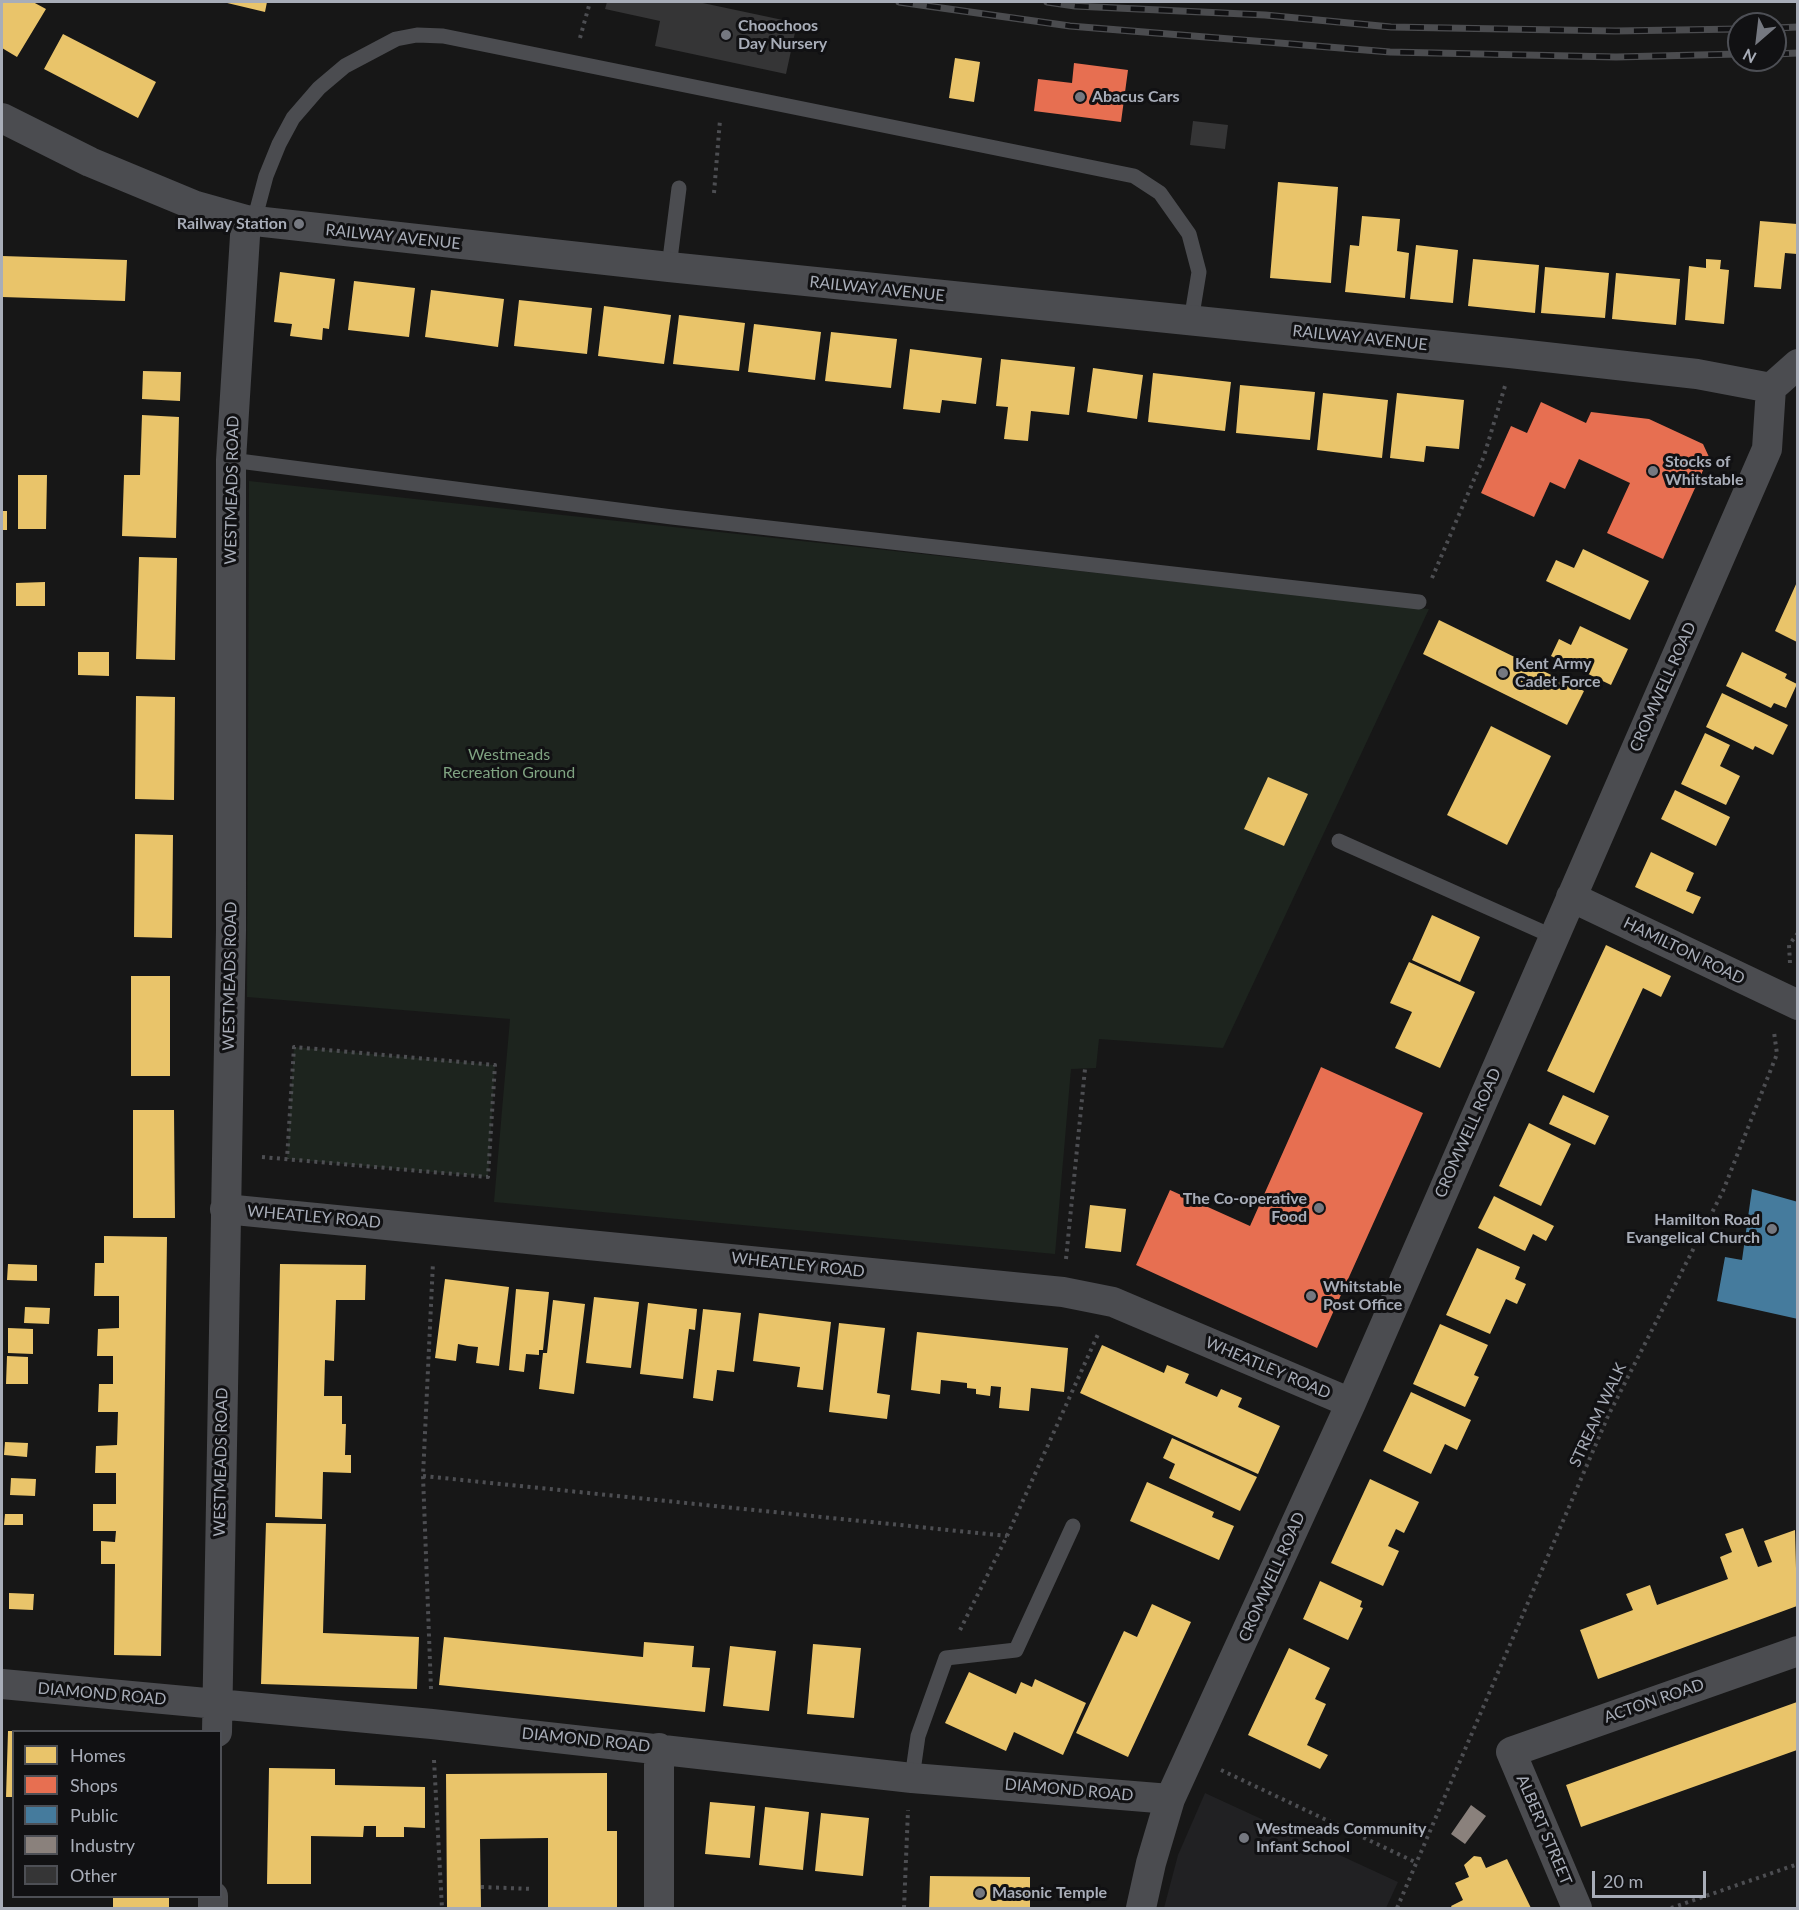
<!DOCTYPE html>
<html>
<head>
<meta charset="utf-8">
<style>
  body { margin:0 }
  #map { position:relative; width:1799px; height:1910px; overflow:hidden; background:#171717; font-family:Lato,sans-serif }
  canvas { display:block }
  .frame { position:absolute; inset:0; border:3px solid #a8adb8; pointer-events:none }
  .legend { position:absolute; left:12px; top:1730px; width:210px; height:168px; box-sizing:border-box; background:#111113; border:2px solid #4d4f55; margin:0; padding:8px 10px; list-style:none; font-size:18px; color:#a8adb8 }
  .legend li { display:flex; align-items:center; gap:12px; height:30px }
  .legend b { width:30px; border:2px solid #4d4f55 }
  .north { position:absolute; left:1727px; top:12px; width:60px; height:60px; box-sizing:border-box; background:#111113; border:2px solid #4d4f55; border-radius:50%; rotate:208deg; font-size:16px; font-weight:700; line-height:24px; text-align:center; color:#a8adb8 }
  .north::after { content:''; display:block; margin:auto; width:21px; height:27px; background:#757880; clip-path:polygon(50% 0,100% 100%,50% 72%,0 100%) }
  .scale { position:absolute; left:1592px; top:1871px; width:114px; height:27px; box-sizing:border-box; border:3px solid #a8adb8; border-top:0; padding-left:8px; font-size:18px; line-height:21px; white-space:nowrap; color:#a8adb8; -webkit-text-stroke:4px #111113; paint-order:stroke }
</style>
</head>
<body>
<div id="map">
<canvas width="1799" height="1910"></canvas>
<div class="frame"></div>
<ul class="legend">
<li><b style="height:16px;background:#e9c46a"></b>Homes</li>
<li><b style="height:16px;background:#e76f51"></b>Shops</li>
<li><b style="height:16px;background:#457b9d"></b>Public</li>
<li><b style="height:16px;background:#8a817c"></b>Industry</li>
<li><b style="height:16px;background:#353536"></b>Other</li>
</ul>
<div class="north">N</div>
<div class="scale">20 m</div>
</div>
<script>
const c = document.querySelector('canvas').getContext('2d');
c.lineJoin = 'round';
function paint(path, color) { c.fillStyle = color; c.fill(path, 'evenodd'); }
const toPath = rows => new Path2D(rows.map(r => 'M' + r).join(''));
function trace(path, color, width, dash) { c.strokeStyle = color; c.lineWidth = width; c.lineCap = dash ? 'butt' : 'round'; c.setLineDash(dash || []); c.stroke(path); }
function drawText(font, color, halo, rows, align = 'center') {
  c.font = font + ' Lato,sans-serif'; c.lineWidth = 6; c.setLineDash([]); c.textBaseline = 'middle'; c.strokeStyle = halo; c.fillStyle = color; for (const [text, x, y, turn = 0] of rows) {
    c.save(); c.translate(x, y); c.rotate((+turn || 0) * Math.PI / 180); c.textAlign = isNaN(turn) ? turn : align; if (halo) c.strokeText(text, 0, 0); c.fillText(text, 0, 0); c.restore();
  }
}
const built = toPath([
  [1205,1793,1398,1882,1386,1908,1164,1908,1178,1855]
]);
const green = toPath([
  [249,481,1429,609,1223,1048,1099,1039,1096,1068,1071,1069,1055,1254,494,1202,510,1019,247,997],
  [294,1047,495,1065,488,1177,287,1159]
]);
const homes = toPath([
  [2,2,33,2,46,9,17,57,2,48],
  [223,2,267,2,265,12],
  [63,34,156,82,138,118,44,69],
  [955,58,980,62,974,102,949,98],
  [1278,182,1338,187,1331,283,1270,278],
  [1362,216,1400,219,1397,251,1409,253,1405,298,1345,292,1350,245,1359,246],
  [1760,221,1797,224,1797,254,1785,253,1781,289,1754,287],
  [1416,245,1458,250,1453,303,1410,299],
  [2,256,127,260,125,301,2,297],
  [1473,259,1539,265,1535,313,1468,306],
  [1706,259,1721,260,1720,269,1729,270,1724,324,1685,320,1689,266,1706,268],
  [1545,267,1609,273,1605,318,1541,313],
  [280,272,335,279,329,329,323,328,322,340,290,336,292,324,274,322],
  [1616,273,1680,279,1676,325,1612,319],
  [354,281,415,288,409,337,348,330],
  [431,290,504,299,498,347,425,337],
  [519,300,592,308,587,354,514,346],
  [604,306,671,315,664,364,598,356],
  [679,315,745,323,739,371,673,364],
  [754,324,821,332,815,380,748,372],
  [831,332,897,339,891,388,825,381],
  [910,349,982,358,976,404,942,400,940,413,903,409],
  [1001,359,1075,367,1069,415,1031,411,1028,441,1004,439,1008,407,996,406],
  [1093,368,1143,375,1137,419,1087,412],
  [143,371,181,372,180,401,142,399],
  [1153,373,1231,382,1225,431,1148,422],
  [1240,385,1315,392,1310,440,1236,433],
  [1323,393,1388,400,1382,458,1317,450],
  [1397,393,1464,400,1459,449,1426,446,1424,462,1390,458],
  [142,415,179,417,176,538,122,536,124,475,140,475],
  [18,475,47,475,46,529,18,529],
  [2,511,7,511,7,530,2,530],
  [1583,549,1649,581,1630,620,1546,581,1556,560,1574,568],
  [139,557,177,558,175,660,136,659],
  [45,582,45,606,16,606,16,583],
  [1797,582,1797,642,1775,631],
  [1439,620,1584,691,1567,725,1423,654],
  [1580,626,1628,649,1611,685,1551,656,1559,639,1571,645],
  [78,652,109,652,109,676,78,675],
  [1742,652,1787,674,1785,678,1797,684,1786,708,1774,703,1771,708,1726,686],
  [1722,693,1788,725,1773,755,1755,746,1753,750,1706,727],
  [136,696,175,697,174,800,135,799],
  [1491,726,1551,756,1507,845,1447,815],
  [1705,733,1730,745,1720,766,1740,776,1726,805,1681,784],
  [1268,777,1308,794,1284,846,1244,829],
  [1675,790,1730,817,1716,846,1661,819],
  [135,834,173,835,172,938,134,937],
  [1651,852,1694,873,1686,891,1701,897,1693,914,1635,887],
  [1432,915,1480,937,1460,982,1412,960],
  [1606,945,1671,976,1661,997,1643,988,1594,1093,1547,1071],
  [1409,962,1475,992,1440,1068,1395,1048,1412,1012,1390,1003],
  [131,976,170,976,170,1076,131,1076],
  [1563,1095,1609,1116,1595,1145,1549,1124],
  [133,1110,174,1110,175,1218,133,1218],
  [1529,1123,1571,1144,1541,1206,1499,1186],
  [1494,1196,1554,1226,1546,1241,1533,1234,1525,1251,1478,1228],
  [1090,1205,1126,1209,1121,1252,1085,1248],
  [104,1236,167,1237,161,1656,114,1655,115,1564,101,1564,101,1541,115,1542,116,1531,93,1531,93,1504,116,1504,116,1473,95,1473,96,1446,117,1445,118,1412,98,1412,99,1384,113,1384,113,1356,97,1356,98,1329,119,1328,119,1296,94,1296,95,1263,104,1263],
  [1477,1248,1520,1267,1515,1279,1526,1284,1517,1304,1506,1299,1490,1334,1446,1315],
  [8,1264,37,1265,37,1281,7,1280],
  [280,1264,366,1265,365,1300,336,1300,334,1361,325,1360,324,1396,342,1396,342,1424,346,1424,345,1455,351,1455,351,1473,323,1472,322,1519,275,1517],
  [445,1279,509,1287,499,1366,476,1363,478,1347,468,1346,458,1344,456,1361,435,1358],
  [516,1289,549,1292,543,1350,539,1350,539,1355,526,1354,524,1372,509,1370],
  [594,1297,639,1302,631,1368,586,1363],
  [553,1300,585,1304,574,1394,539,1389,543,1353,547,1353],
  [648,1303,697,1309,695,1330,689,1329,683,1379,640,1374],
  [25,1307,50,1308,49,1324,24,1323],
  [703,1309,741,1313,734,1372,717,1370,713,1401,693,1398],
  [759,1313,831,1322,823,1390,797,1387,800,1367,753,1361],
  [839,1323,885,1328,877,1393,890,1395,887,1419,829,1412],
  [1440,1324,1488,1345,1474,1375,1479,1377,1465,1407,1413,1384],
  [8,1328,33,1329,33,1354,8,1353],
  [917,1332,1068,1348,1064,1392,1031,1388,1029,1411,999,1408,1001,1387,991,1386,990,1396,976,1394,976,1389,967,1388,967,1383,941,1380,940,1394,911,1390],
  [1102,1345,1164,1373,1167,1365,1189,1374,1185,1383,1217,1397,1221,1389,1242,1398,1238,1407,1280,1426,1258,1474,1080,1393],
  [7,1356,28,1357,28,1384,6,1384],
  [1411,1392,1471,1420,1457,1450,1445,1444,1431,1474,1383,1451],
  [1172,1438,1257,1477,1240,1511,1169,1478,1175,1464,1163,1458],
  [5,1442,28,1443,27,1457,4,1455],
  [11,1478,36,1479,35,1496,10,1495],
  [1370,1479,1419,1502,1404,1533,1396,1529,1388,1546,1399,1551,1383,1586,1331,1563],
  [1147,1482,1214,1512,1212,1517,1234,1526,1219,1560,1130,1521],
  [5,1514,23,1514,23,1525,4,1525],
  [266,1523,326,1524,323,1633,419,1637,417,1689,261,1684],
  [1743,1528,1758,1567,1772,1562,1764,1541,1795,1530,1797,1606,1598,1679,1580,1630,1633,1610,1626,1594,1650,1585,1657,1605,1728,1579,1720,1557,1732,1552,1725,1534],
  [1320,1581,1362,1601,1360,1607,1363,1608,1348,1640,1303,1619],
  [9,1593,34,1594,33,1610,9,1609],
  [1152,1604,1191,1622,1128,1757,1076,1733,1124,1631,1137,1637],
  [444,1637,643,1657,644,1642,694,1646,692,1667,710,1668,705,1712,439,1685],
  [813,1644,861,1648,854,1718,807,1714],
  [730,1646,776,1651,769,1711,723,1706],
  [1289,1648,1330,1668,1315,1699,1326,1704,1307,1745,1328,1755,1320,1769,1248,1735],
  [969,1672,1016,1694,1021,1682,1032,1687,1035,1679,1086,1703,1063,1755,1014,1732,1006,1751,945,1723],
  [1797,1702,1797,1750,1581,1827,1566,1785],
  [8,1731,14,1731,14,1797,6,1797],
  [269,1768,335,1769,335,1785,425,1787,425,1828,404,1827,404,1837,376,1837,376,1826,364,1826,363,1837,311,1836,311,1884,267,1884],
  [607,1773,607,1831,617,1831,617,1908,548,1908,548,1838,480,1839,481,1908,447,1908,446,1774],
  [710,1802,755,1806,750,1858,705,1854],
  [765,1807,809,1812,803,1870,759,1865],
  [821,1813,869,1818,863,1876,815,1871],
  [1474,1856,1481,1857,1486,1868,1507,1859,1531,1908,1452,1908,1451,1906,1463,1900,1455,1883,1469,1877,1464,1865],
  [930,1876,1030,1877,1030,1908,929,1908],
  [113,1896,169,1896,169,1908,113,1908]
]);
const shops = toPath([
  [1074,63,1128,70,1121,122,1034,111,1038,79,1072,83],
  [1541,402,1586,423,1591,412,1649,419,1703,444,1709,457,1663,559,1607,533,1630,483,1579,459,1565,489,1550,482,1534,517,1481,493,1511,426,1527,433],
  [1321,1067,1423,1113,1317,1348,1136,1265,1170,1190,1250,1226]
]);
const public = toPath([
  [1752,1189,1798,1202,1798,1319,1717,1301,1725,1257,1742,1260]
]);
const industry = toPath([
  [1471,1805,1486,1816,1465,1844,1451,1834]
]);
const building = toPath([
  [607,2,698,2,797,23,786,74,655,46,660,21,605,9],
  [1193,121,1228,125,1225,149,1190,145]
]);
const path = toPath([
  [580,38,590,2],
  [714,193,720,120],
  [1432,578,1484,456,1505,386],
  [1790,963,1789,945,1798,933],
  [262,1157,488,1177,495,1065,294,1047,287,1159],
  [1066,1259,1085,1069],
  [423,1476,1007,1536],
  [960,1630,1007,1536,1099,1332],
  [431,1689,423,1476,433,1262],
  [434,1760,442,1908],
  [1221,1770,1415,1862],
  [481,1887,533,1889],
  [904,1908,908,1810],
  [1397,1908,1608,1416,1723,1191,1777,1054,1774,1032],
  [1671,1908,1798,1864]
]);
const lane = toPath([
  [254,221,266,176,279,144,293,118,319,88,345,66,396,39,417,35,443,36,1134,176,1160,193,1189,234,1199,272,1191,321],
  [669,267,679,188],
  [231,460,672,517,1419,602],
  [1339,841,1554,937],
  [912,1778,918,1736,946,1658,1016,1650,1073,1526]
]);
const street = toPath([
  [2,118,90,162,196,206,246,220,669,267,1510,353,1697,374,1771,388],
  [1571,897,1798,1005],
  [225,1209,1063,1292,1113,1302,1351,1403],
  [2,1684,432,1724,912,1778,1170,1799],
  [217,1732,231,930,231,460,246,220],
  [659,1748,659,1908],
  [213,1908,213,1896],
  [1141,1908,1151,1863,1170,1799,1351,1403,1767,449,1771,388,1798,364],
  [1577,1908,1511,1752,1798,1651]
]);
const rail = toPath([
  [899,2,1070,26,1390,52,1616,57,1739,54],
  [1047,2,1075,6,1265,15,1391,27,1615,31,1739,29],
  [1775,28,1798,27],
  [1775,54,1798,53]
]);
const markers = [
  [726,35,6,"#757880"],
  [1080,97,6,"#757880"],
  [299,224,6,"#757880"],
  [1653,471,6,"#757880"],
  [1503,673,6,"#757880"],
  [1319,1208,6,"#757880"],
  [1772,1229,6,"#757880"],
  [1311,1296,6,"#757880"],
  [1244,1838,6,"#757880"],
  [980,1893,6,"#757880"]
];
const poiNames = [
  ["Choochoos",738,26],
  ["Day Nursery",738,44],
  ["Abacus Cars",1092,97],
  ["Railway Station",287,224,"right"],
  ["Stocks of",1665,462],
  ["Whitstable",1665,480],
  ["Kent Army",1515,664],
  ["Cadet Force",1515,682],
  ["The Co-operative",1307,1199,"right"],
  ["Food",1307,1217,"right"],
  ["Hamilton Road",1760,1220,"right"],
  ["Evangelical Church",1760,1238,"right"],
  ["Whitstable",1323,1287],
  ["Post Office",1323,1305],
  ["Westmeads Community",1256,1829],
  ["Infant School",1256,1847],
  ["Masonic Temple",992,1893]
];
const streetNames = [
  ["RAILWAY AVENUE",393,237,6],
  ["RAILWAY AVENUE",877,289,6],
  ["RAILWAY AVENUE",1360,338,6],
  ["WESTMEADS ROAD",232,490,-89],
  ["CROMWELL ROAD",1663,687,-66],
  ["HAMILTON ROAD",1684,951,26],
  ["WESTMEADS ROAD",230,976,-89],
  ["CROMWELL ROAD",1468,1133,-66],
  ["WHEATLEY ROAD",314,1217,5],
  ["WHEATLEY ROAD",798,1265,6],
  ["WHEATLEY ROAD",1268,1368,23],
  ["STREAM WALK",1598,1415,-65],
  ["WESTMEADS ROAD",221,1462,-89],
  ["CROMWELL ROAD",1272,1577,-66],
  ["DIAMOND ROAD",102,1694,5],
  ["ACTON ROAD",1654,1701,-19],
  ["DIAMOND ROAD",586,1740,6],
  ["DIAMOND ROAD",1069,1790,5],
  ["ALBERT STREET",1544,1830,67]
];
const parkNames = [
  ["Westmeads",509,755],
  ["Recreation Ground",509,773]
];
paint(built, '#212123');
paint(green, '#1d241e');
paint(homes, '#e9c46a');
paint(shops, '#e76f51');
paint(public, '#457b9d');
paint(industry, '#8a817c');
paint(building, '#353536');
trace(path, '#4d4e52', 4, [3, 4.5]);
trace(lane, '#4b4c50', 15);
trace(street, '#4b4c50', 30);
trace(rail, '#4b4c4f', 7);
trace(rail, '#111113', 4.5, [14]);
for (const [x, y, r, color] of markers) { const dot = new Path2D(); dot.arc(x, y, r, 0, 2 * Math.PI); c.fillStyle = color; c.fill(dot); trace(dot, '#111113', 2); }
drawText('bold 16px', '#a8adb8', '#111113', poiNames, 'left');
drawText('16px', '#a8adb8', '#111113', streetNames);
drawText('16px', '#7fa381', '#111113', parkNames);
</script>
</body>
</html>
